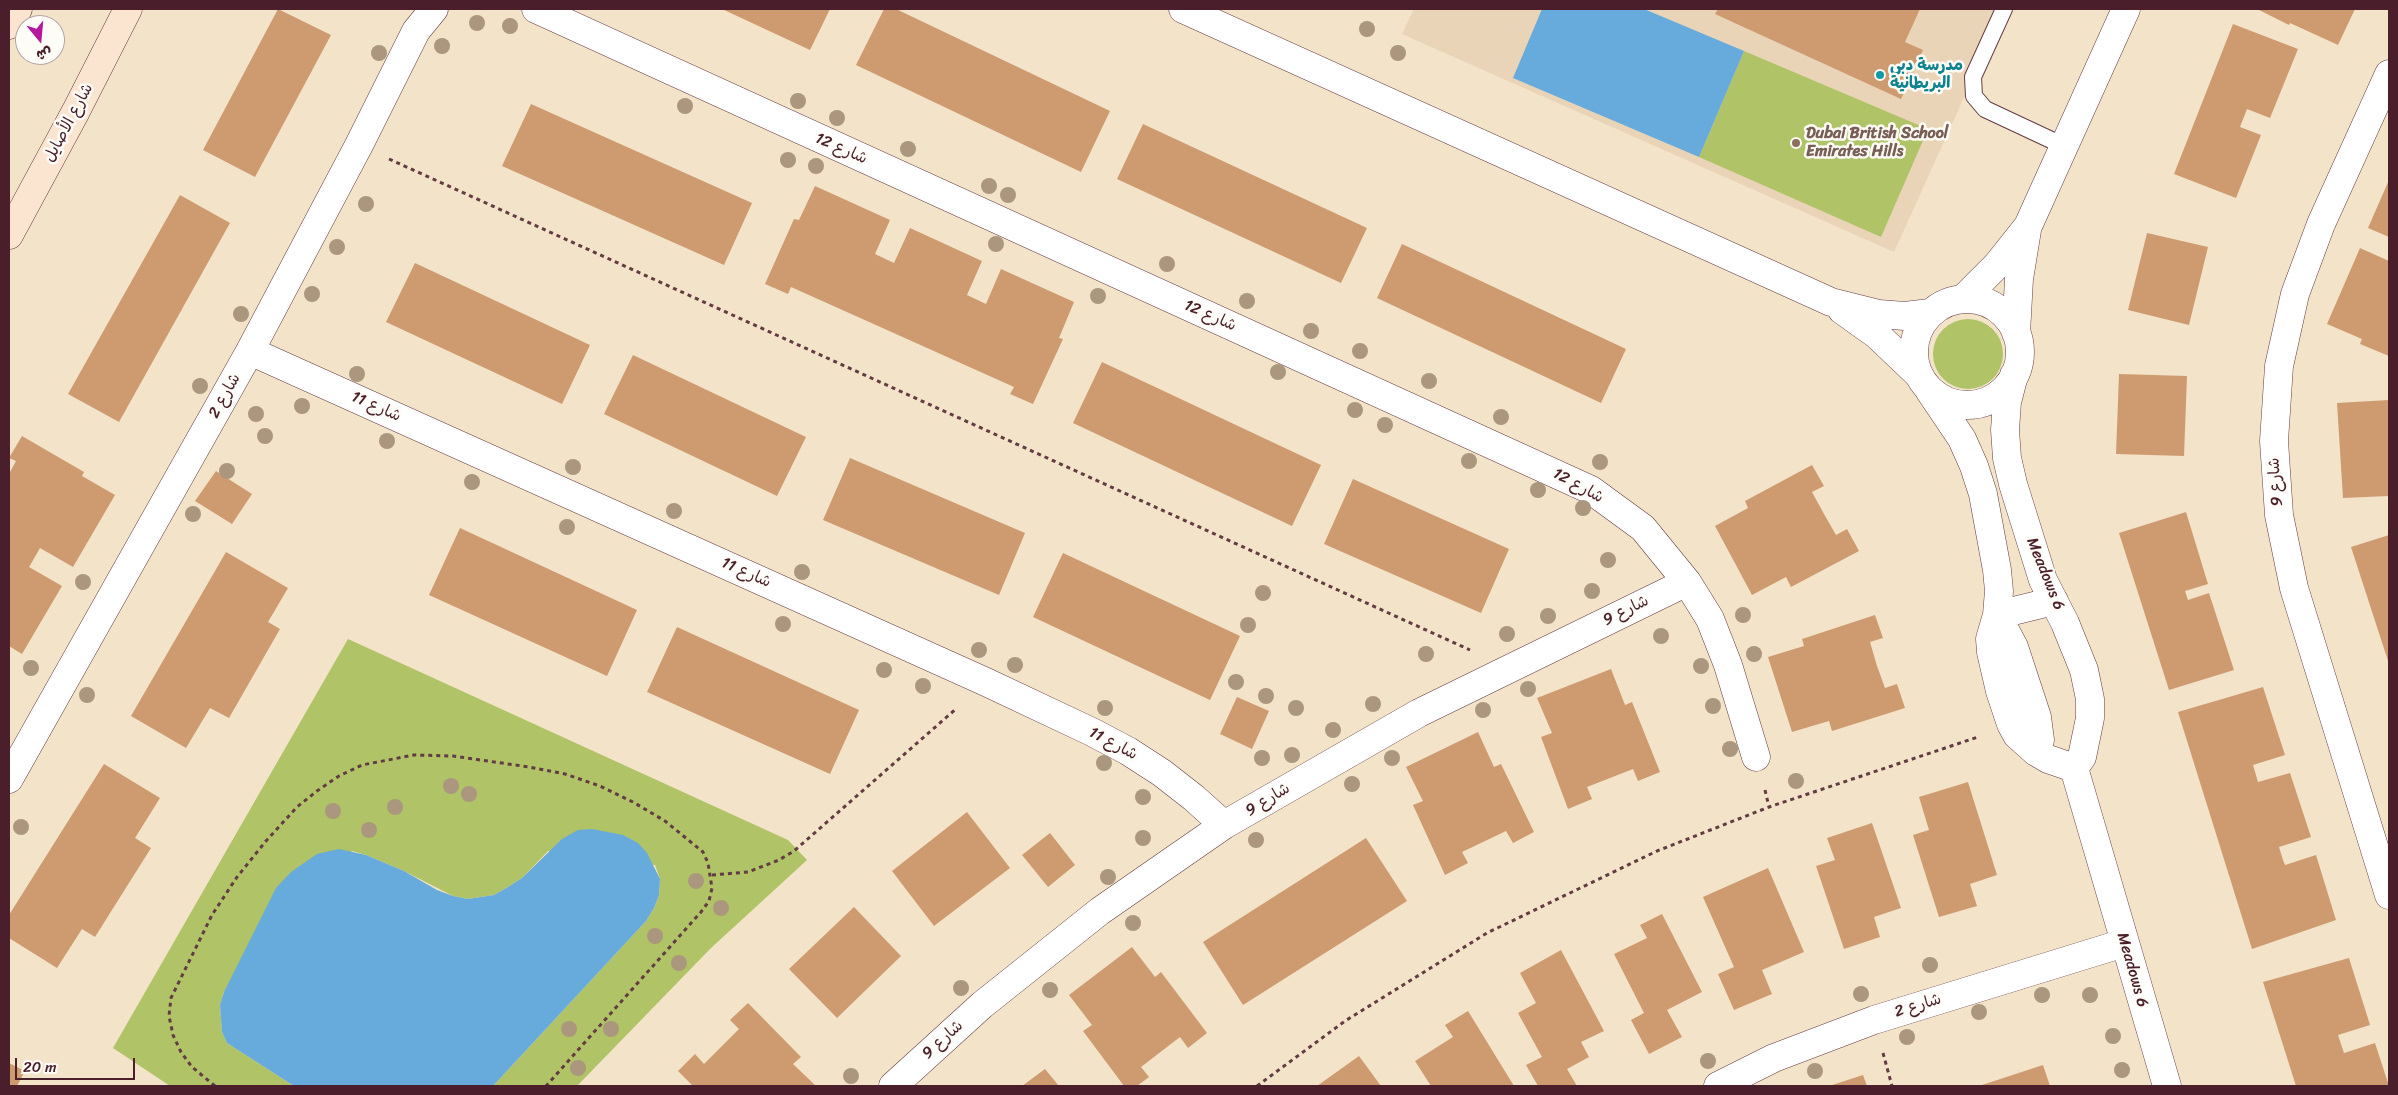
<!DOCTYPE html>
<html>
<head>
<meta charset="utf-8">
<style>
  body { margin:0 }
  #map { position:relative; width:2398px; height:1095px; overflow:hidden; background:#f3e3c9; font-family:Sriracha,"Playpen Sans Arabic",sans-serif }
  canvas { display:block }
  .frame { position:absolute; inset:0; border:10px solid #4a1f2b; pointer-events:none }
  .north { position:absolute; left:15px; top:15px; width:50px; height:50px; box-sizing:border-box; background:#fdfcf7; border:1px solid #b5a4a5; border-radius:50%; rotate:163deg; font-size:14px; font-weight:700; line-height:20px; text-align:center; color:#4a1f2b }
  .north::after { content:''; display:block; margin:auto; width:18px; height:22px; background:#b5179e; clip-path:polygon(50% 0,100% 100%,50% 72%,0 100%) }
  .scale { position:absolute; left:15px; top:1058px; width:120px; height:22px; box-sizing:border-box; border:2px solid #4a1f2b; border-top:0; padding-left:6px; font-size:15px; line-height:18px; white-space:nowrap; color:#4a1f2b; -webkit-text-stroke:4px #fdfcf7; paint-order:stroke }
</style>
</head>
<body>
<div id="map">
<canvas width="2398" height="1095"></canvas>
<div class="frame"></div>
<div class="north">ش</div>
<div class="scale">20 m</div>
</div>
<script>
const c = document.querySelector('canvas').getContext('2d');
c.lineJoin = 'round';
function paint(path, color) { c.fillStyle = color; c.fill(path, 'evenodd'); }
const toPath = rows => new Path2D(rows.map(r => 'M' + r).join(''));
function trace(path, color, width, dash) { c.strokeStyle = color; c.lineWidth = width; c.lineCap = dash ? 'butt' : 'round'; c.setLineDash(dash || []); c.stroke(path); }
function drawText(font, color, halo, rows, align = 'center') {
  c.font = font + ' Sriracha,"Playpen Sans Arabic",sans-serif'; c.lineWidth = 5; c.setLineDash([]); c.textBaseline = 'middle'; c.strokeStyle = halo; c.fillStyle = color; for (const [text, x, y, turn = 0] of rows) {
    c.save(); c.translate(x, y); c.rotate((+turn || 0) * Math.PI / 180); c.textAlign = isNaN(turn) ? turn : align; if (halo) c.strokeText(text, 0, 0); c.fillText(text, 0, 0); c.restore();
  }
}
const built = toPath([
  [1414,9,2004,9,1894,252,1402,34]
]);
const green = toPath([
  [1744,51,1928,129,1881,237,1699,157],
  '1933 354a35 35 0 1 1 70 0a35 35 0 1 1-70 0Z',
  [348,639,788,840,807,860,711,948,577,1086,493,1086,646,921,654,908,659,895,660,879,655,865,548,851,522,878,508,887,494,895,468,899,453,896,404,871,366,855,352,851,224,992,220,1005,222,1032,227,1043,294,1086,170,1086,113,1048]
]);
const water = toPath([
  [1542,9,1644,9,1744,51,1699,157,1513,78],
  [592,829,623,835,638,843,647,853,660,879,659,895,654,908,646,921,493,1086,294,1086,227,1043,222,1032,221,1019,220,1005,224,992,276,888,291,872,317,854,339,849,366,855,404,871,437,890,453,896,468,899,494,895,508,887,522,878,562,839,578,830]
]);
const building = toPath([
  [278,9,331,35,255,177,203,150],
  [722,9,830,9,810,50],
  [884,9,896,9,1110,111,1081,172,856,65],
  [1718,9,1920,9,1905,42,1923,50,1901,99,1715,14],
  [2257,9,2355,9,2338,45,2290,23,2289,25],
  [2233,24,2298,49,2270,118,2247,109,2240,127,2261,135,2236,198,2174,174],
  [531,104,752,203,724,265,502,166],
  [1143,124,1367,228,1341,283,1117,179],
  [2389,180,2389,237,2368,228],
  [815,186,890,220,875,254,894,263,910,228,982,261,967,295,986,304,1001,269,1074,302,1059,338,1063,339,1033,404,1010,394,1014,387,858,317,791,287,788,294,765,284,794,219,799,220],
  [180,195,230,223,119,422,68,394],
  [2147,233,2208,247,2189,325,2128,310],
  [1402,244,1626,349,1601,403,1377,298],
  [2360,248,2389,261,2389,356,2360,344,2362,339,2327,324],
  [415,263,590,345,562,404,386,322],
  [633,355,806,437,777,496,604,414],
  [1102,362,1321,465,1292,526,1073,423],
  [2119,374,2187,376,2184,456,2116,454],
  [2389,400,2389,496,2343,498,2337,403],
  [22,436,84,472,82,476,115,495,73,567,40,548,32,562,29,567,62,586,22,654,9,646,9,474,16,461,9,458],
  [850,458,1025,533,999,595,823,520],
  [1812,465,1824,486,1812,492,1824,514,1836,535,1847,529,1859,551,1791,587,1786,577,1752,595,1715,526,1748,508,1745,501],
  [216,471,252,494,232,524,195,501],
  [1353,479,1509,549,1481,613,1324,544],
  [2186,512,2208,584,2185,591,2188,600,2209,593,2234,670,2169,690,2119,533],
  [460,528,637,610,607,676,429,595],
  [2389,535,2389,664,2351,547],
  [226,552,288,588,268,622,280,629,229,718,210,708,186,748,131,716],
  [1063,553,1240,636,1210,700,1033,617],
  [1875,615,1883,638,1870,642,1877,666,1885,688,1897,684,1905,708,1832,731,1829,721,1792,732,1768,657,1804,646,1802,639],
  [677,627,859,710,830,774,647,692],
  [1611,669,1625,705,1632,702,1660,772,1638,781,1633,769,1587,787,1592,799,1568,809,1541,737,1552,733,1537,698],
  [2263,687,2285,755,2253,765,2258,782,2290,773,2311,837,2279,847,2283,860,2285,865,2316,855,2336,920,2252,949,2178,712],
  [1237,697,1269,711,1252,749,1220,734],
  [1478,732,1494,767,1501,764,1534,832,1513,843,1506,831,1462,852,1468,863,1445,875,1413,805,1423,801,1406,767],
  [104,764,160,798,135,838,151,848,95,937,82,929,57,968,9,938,9,915],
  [1968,782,1997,875,1970,884,1977,906,1939,917,1913,835,1929,830,1919,797],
  [967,812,1010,868,934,926,892,871],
  [1872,823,1901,908,1874,917,1880,937,1844,949,1816,866,1835,860,1827,838],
  [1050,833,1075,865,1048,887,1022,855],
  [1366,838,1407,901,1243,1005,1203,942],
  [1768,868,1804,952,1762,970,1772,994,1734,1010,1718,974,1734,967,1703,897],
  [854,907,901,956,837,1018,789,969],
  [1662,914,1702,992,1667,1010,1682,1037,1649,1054,1631,1020,1644,1013,1614,954,1647,938,1640,925],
  [1132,947,1155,977,1161,972,1207,1033,1188,1048,1180,1037,1141,1067,1149,1077,1137,1086,1124,1086,1083,1031,1092,1025,1069,995],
  [1561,950,1604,1031,1581,1042,1589,1057,1567,1069,1577,1086,1538,1086,1526,1065,1542,1057,1518,1013,1536,1003,1520,973],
  [2349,958,2370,1025,2338,1035,2344,1053,2375,1043,2389,1086,2296,1086,2263,982],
  [748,1003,801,1057,793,1064,816,1086,693,1086,678,1071,695,1054,704,1064,739,1029,730,1020],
  [1468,1011,1514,1086,1431,1086,1415,1061,1453,1037,1445,1025],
  [1359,1056,1381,1086,1317,1086],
  [9,1063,25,1071,17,1086,9,1086],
  [2043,1065,2050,1086,1979,1086],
  [1045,1069,1059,1086,1022,1086],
  [1863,1075,1867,1086,1829,1086]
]);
const path = toPath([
  [389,159,1470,650],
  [1765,790,1769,807],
  [712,875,748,872,779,860,794,851,957,708],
  [1883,1053,1892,1086],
  [215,1086,192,1067,181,1052,173,1035,169,1016,171,998,212,915,237,877,266,841,297,807,317,791,339,776,362,765,414,755,453,756,529,767,565,774,600,786,633,802,665,821,703,852,708,863,712,888,709,901,701,912,546,1086],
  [1257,1086,1345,1021,1487,933,1657,851,1769,807,1978,737]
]);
const lane = toPath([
  [2004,9,1973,77,1974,96,1985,109,2064,146]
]);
const street = toPath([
  [536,9,1591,490,1643,528,1687,582,1710,619,1728,665,1756,757],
  [1183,9,1831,302,1879,314,1905,316,1930,313],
  [2389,74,2321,224,2295,294,2279,366,2274,441,2279,515,2294,588,2389,895],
  [1963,299,1997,265,2028,226,2126,9],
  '1914 352a53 53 0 1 1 106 0a53 53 0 1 1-106 0Z',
  [1842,310,1877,335,1918,374],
  [2016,333,2019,279,2027,230],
  [250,351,986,682,1092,732,1128,751,1162,773,1194,798,1224,825],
  [2014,375,2007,402,2005,430,2007,458,2013,484,2043,580,2065,623,2084,670,2090,699,2090,718,2082,757,2074,768,2167,1086],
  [1929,390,1962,439,1974,466,1983,494,1997,570,1999,591,1997,615,1990,639,1991,652,2000,691,2011,724,2017,735,2036,752,2048,759,2074,768],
  [1997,615,2014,647,2037,717,2040,740,2036,752],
  [1997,615,2054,601],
  [9,779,250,351,359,145,416,31,434,9],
  [893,1086,982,1005,1100,911,1224,825,1419,713,1687,582],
  [1718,1086,1774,1058,1874,1020,2124,943]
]);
const secondary = toPath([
  [9,25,18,9],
  [9,235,76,111,128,9]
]);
const trees = [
  [477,23],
  [510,26],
  [1367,29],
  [442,46],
  [379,53],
  [1398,53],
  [798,101],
  [685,106],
  [837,118],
  [908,149],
  [788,160],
  [816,166],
  [989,186],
  [1008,195],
  [366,204],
  [996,244],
  [337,247],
  [1167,264],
  [312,294],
  [1098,296],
  [1247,301],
  [241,314],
  [1311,331],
  [1360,351],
  [1278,372],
  [357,374],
  [1429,381],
  [200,386],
  [302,406],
  [1355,410],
  [256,414],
  [1501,417],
  [1385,425],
  [265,436],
  [387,441],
  [1469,461],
  [1600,462],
  [573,467],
  [227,471],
  [472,482],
  [1538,490],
  [1583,508],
  [674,511],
  [193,514],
  [567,527],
  [1608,560],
  [802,572],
  [83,582],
  [1592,591],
  [1263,593],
  [1743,615],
  [1548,616],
  [783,624],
  [1248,625],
  [1507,634],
  [1661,636],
  [979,650],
  [1426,654],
  [1754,654],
  [1015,665],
  [1701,666],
  [31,668],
  [884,670],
  [1236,682],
  [923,686],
  [1528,689],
  [87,695],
  [1266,696],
  [1373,704],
  [1713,706],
  [1105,708],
  [1296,708],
  [1483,710],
  [1333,730],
  [1730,749],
  [1292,755],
  [1262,758],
  [1392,758],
  [1104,763],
  [1796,781],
  [1352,784],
  [451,786],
  [469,794],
  [1143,797],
  [395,807],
  [333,811],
  [21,827],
  [369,830],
  [1143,838],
  [1256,840],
  [1108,877],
  [696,881],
  [721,908],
  [1133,923],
  [655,936],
  [679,963],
  [1930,965],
  [961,988],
  [1050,990],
  [1861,994],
  [2042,995],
  [2090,995],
  [1979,1012],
  [569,1029],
  [611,1029],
  [2113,1036],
  [1907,1037],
  [1708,1061],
  [578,1068],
  [2122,1070],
  [1815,1071],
  [851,1076]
];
const markers = [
  [1880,75,5,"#0f9aa8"],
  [1796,143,5,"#8d6e63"]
];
const cultureNames = [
  ["مدرسة دبي",1890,66],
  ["البريطانية",1890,84]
];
const streetNames = [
  ["شارع الأصايل",69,123,-62],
  ["شارع 12",841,149,24],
  ["شارع 12",1210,316,24],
  ["شارع 2",225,396,-61],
  ["شارع 11",376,407,24],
  ["شارع 9",2276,482,-94],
  ["شارع 12",1578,486,29],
  ["شارع 11",746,573,24],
  ["Meadows 6",2045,574,68],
  ["شارع 9",1626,611,-26],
  ["شارع 11",1113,744,28],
  ["شارع 9",1268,800,-31],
  ["Meadows 6",2132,970,74],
  ["شارع 2",1918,1006,-17],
  ["شارع 9",943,1040,-42]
];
const educationNames = [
  ["Dubai British School",1806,134],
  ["Emirates Hills",1806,152]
];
paint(built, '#e9d4b7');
paint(green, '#b0c367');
paint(water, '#67aadc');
paint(building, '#ce9b70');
trace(lane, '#633c43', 18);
trace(street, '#633c43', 29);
trace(secondary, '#633c43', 29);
trace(path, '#633c43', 3, [4, 4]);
trace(lane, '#fff', 16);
trace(street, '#fff', 28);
trace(secondary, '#fce5d0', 28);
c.fillStyle = '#aa977e';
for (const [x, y] of trees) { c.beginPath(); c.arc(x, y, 8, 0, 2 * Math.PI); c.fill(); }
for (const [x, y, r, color] of markers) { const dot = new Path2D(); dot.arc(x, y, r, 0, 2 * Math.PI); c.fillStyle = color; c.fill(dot); trace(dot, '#fdfcf7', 2); }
drawText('bold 16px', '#0d838f', '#fdfcf7', cultureNames, 'left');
drawText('16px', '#4a1f2b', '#fdfcf7', streetNames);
drawText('bold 16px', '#785e54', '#fdfcf7', educationNames, 'left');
</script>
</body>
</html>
